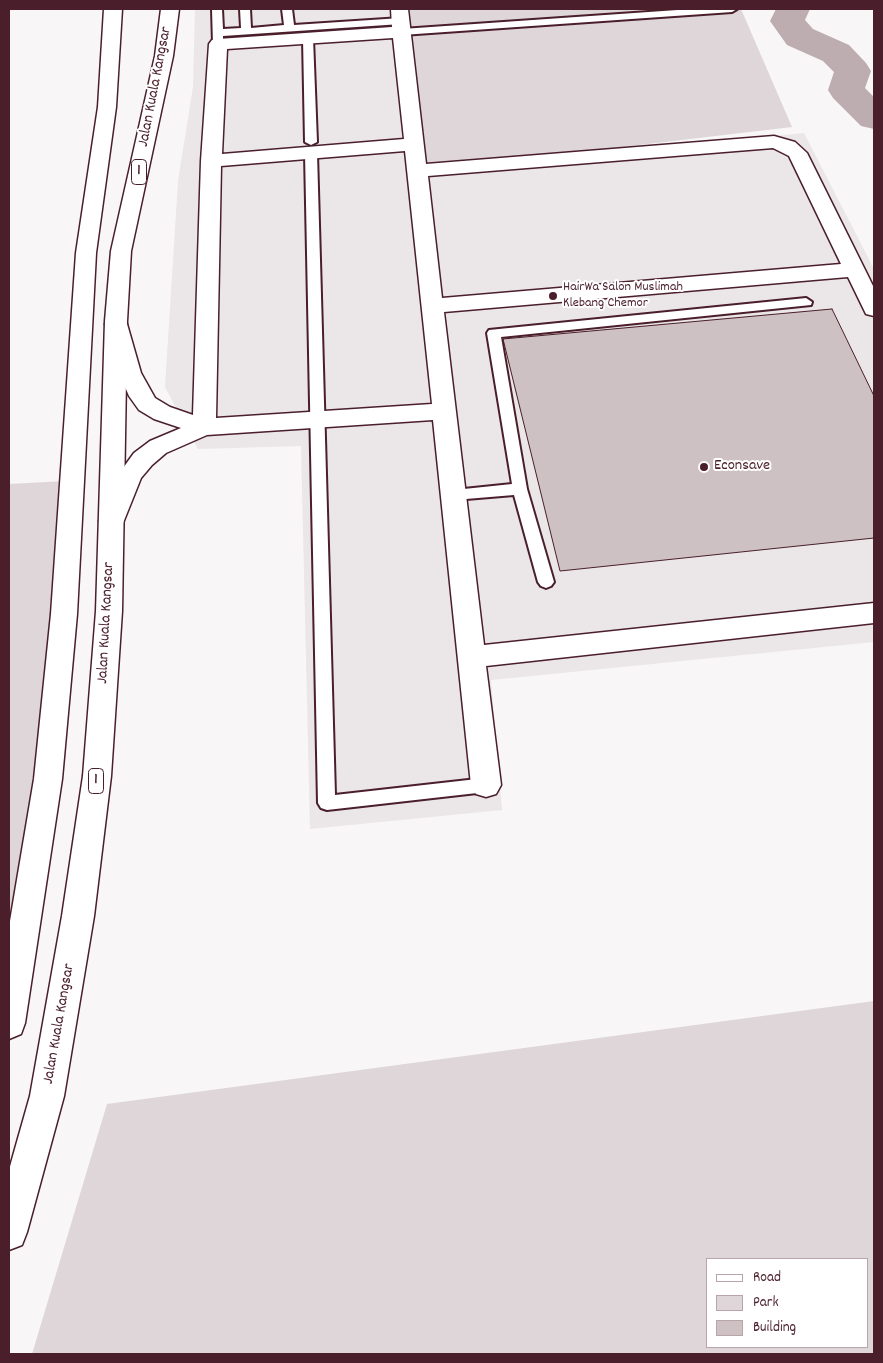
<!DOCTYPE html>
<html>
<head>
<meta charset="utf-8">
<style>
  body { margin:0 }
  #map { position:relative; width:883px; height:1363px; overflow:hidden; background:#f8f6f7; font-family:Dekko,sans-serif }
  canvas { display:block }
  .frame { position:absolute; inset:0; border:10px solid #4a1f2b; pointer-events:none }
  .legend { position:absolute; left:706px; top:1258px; width:162px; height:90px; box-sizing:border-box; background:#fff; border:1px solid #b7a5aa; margin:0; padding:6px 9px; list-style:none; font-size:15px; color:#4a1f2b }
  .legend li { display:flex; align-items:center; gap:10px; height:25px }
  .legend b { width:25px; border:1px solid #b7a5aa }
</style>
</head>
<body>
<div id="map">
<canvas width="883" height="1363"></canvas>
<div class="frame"></div>
<ul class="legend">
<li><b style="height:6px;background:#fff"></b>Road</li>
<li><b style="height:14px;background:#ded6d9"></b>Park</li>
<li><b style="height:14px;background:#cdc1c4"></b>Building</li>
</ul>
</div>
<script>
const c = document.querySelector('canvas').getContext('2d');
c.lineJoin = 'round';
function paint(path, color) { c.fillStyle = color; c.fill(path, 'evenodd'); }
const toPath = rows => new Path2D(rows.map(r => 'M' + r).join(''));
function trace(path, color, width, dash) { c.strokeStyle = color; c.lineWidth = width; c.lineCap = dash ? 'butt' : 'round'; c.setLineDash(dash || []); c.stroke(path); }
function drawText(font, color, halo, rows, align = 'center') {
  c.font = font + ' Dekko,sans-serif'; c.lineWidth = 4; c.setLineDash([]); c.textBaseline = 'middle'; c.strokeStyle = halo; c.fillStyle = color; for (const [text, x, y, turn = 0] of rows) {
    c.save(); c.translate(x, y); c.rotate((+turn || 0) * Math.PI / 180); c.textAlign = isNaN(turn) ? turn : align; if (halo) c.strokeText(text, 0, 0); c.fillText(text, 0, 0); c.restore();
  }
}
const built = toPath([
  [195,9,402,9,419,172,804,133,874,269,874,642,491,680,502,810,310,829,301,446,198,449,165,387,178,181,193,87]
]);
const green = toPath([
  [399,9,741,9,792,127,418,171],
  [65,481,36,775,9,937,9,484],
  [874,1001,874,1354,32,1354,107,1104],
  [707,1259,867,1259,867,1347,707,1347]
]);
const river = toPath([
  [776,9,810,9,805,20,813,29,849,45,866,63,871,71,865,88,874,97,874,129,861,126,833,98,828,90,834,72,823,61,787,45,770,21,776,9]
]);
const building = toPath([
  [832,309,874,396,874,538,560,571,503,339,832,309]
]);
const service = toPath([
  [212,9,222,9,223,29,241,28,240,9,250,9,251,28,284,25,282,9,292,9,294,25,401,18,406,21,401,24,223,36,223,44,218,47,213,44,212,9],
  [692,9,737,9,732,12,402,35,397,32,402,29,692,9],
  [308,35,313,38,317,142,311,145,305,142,303,38,308,35],
  [311,150,317,153,335,795,486,778,492,780,495,785,492,790,486,792,327,810,321,808,318,803,305,153,311,150],
  [806,298,812,302,811,305,501,337,527,489,554,582,551,586,546,588,541,586,538,582,514,495,454,500,449,499,447,495,449,491,454,490,512,484,487,333,489,330,806,298]
]);
const minor = toPath([
  [391,9,408,9,426,164,774,136,795,142,807,153,874,288,874,316,866,314,848,277,444,312,484,645,874,603,874,623,486,666,501,785,496,794,486,797,476,794,471,785,433,420,207,435,166,453,152,465,141,478,121,528,112,530,103,528,99,521,118,475,134,453,150,441,181,428,154,419,139,410,129,396,119,373,105,324,108,319,116,317,124,319,127,324,141,373,155,398,170,407,193,415,201,161,209,44,212,40,218,39,392,27,391,9],
  [393,38,404,139,222,154,227,49,393,38],
  [773,148,789,156,841,264,442,298,428,176,773,148],
  [405,151,432,404,216,418,221,166,405,151]
]);
const trunk = toPath([
  [104,9,122,9,116,107,96,253,77,614,62,779,25,1023,21,1034,9,1039,9,927,34,779,51,614,76,253,98,107,104,9],
  [161,9,179,9,173,56,131,251,127,321,122,611,111,776,94,916,64,1096,27,1232,22,1245,9,1250,9,1170,30,1096,62,916,83,776,96,611,105,321,111,251,155,56,161,9]
]);
const markers = [
  [553,296,5,"#4a1f2b"],
  [704,467,5,"#4a1f2b"]
];
const farPoinames = [
  ["HairWa Salon Muslimah",563,288],
  ["Klebang Chemor",563,304]
];
const shields = [
  [139,172,15],
  [96,781,15]
];
const shieldNames = [
  ["1",139,172],
  ["1",96,781]
];
const streetNames = [
  ["Jalan Kuala Kangsar",156,87,-79],
  ["Jalan Kuala Kangsar",107,623,-87],
  ["Jalan Kuala Kangsar",60,1024,-80]
];
const poiNames = [
  ["Econsave",714,467]
];
paint(built, '#ebe6e8');
paint(green, '#ded6d9');
paint(river, '#bdadb0');
paint(building, '#cdc1c4');
trace(building, '#4a1f2b', 1);
trace(service, '#4a1f2b', 4);
trace(minor, '#4a1f2b', 3);
trace(trunk, '#4a1f2b', 3);
paint(service, '#fff');
paint(minor, '#fff');
paint(trunk, '#fff');
for (const [x, y, r, color] of markers) { const dot = new Path2D(); dot.arc(x, y, r, 0, 2 * Math.PI); c.fillStyle = color; c.fill(dot); trace(dot, '#fff', 2); }
drawText('14px', '#4a1f2b', '#fff', farPoinames, 'left');
for (const [x, y, w] of shields) { const box = new Path2D(); box.roundRect(x - w / 2, y - 12.5, w, 25, 4); c.fillStyle = '#fff'; c.fill(box); trace(box, '#4a1f2b', 1); }
drawText('bold 15px', '#4a1f2b', null, shieldNames);
drawText('16px', '#4a1f2b', '#fff', streetNames);
drawText('16px', '#4a1f2b', '#fff', poiNames, 'left');
</script>
</body>
</html>
